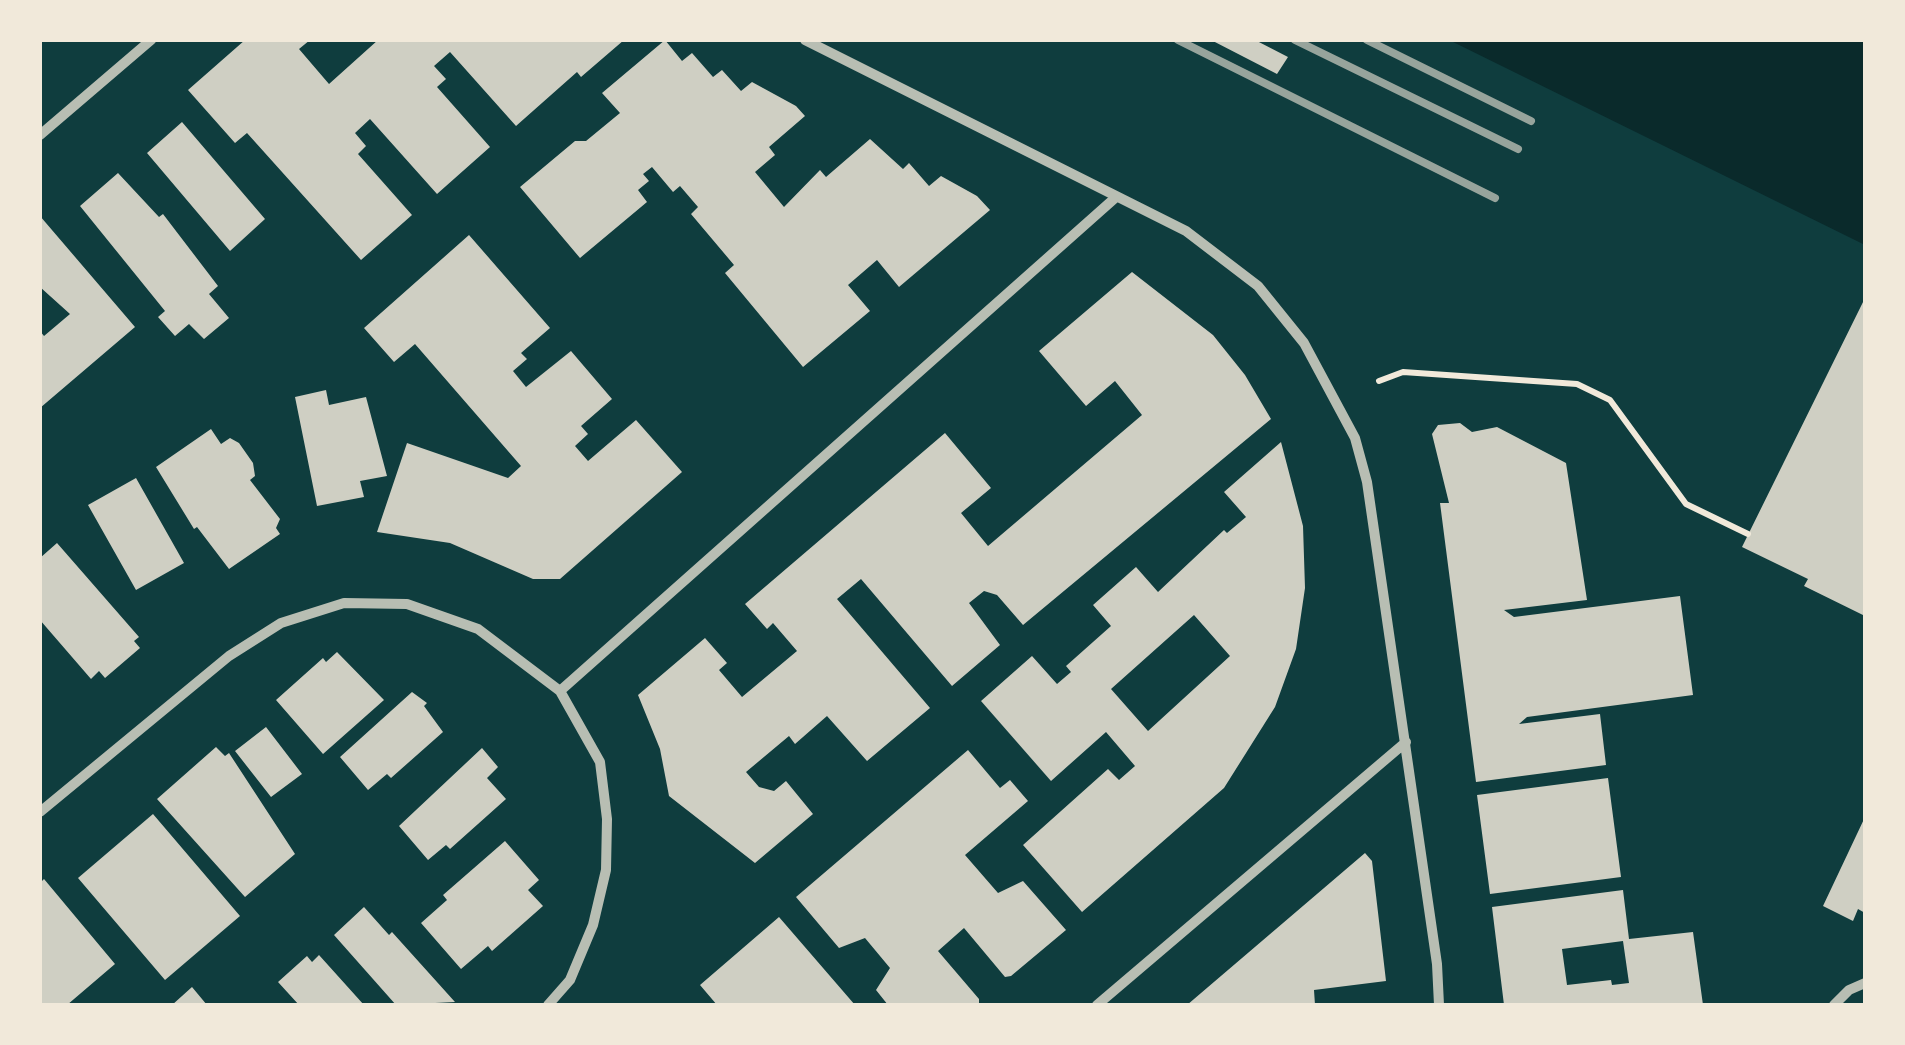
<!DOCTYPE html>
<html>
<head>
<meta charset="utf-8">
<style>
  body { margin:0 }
  #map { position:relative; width:1905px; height:1045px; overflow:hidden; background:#0f3d3e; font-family:"Nunito Sans",sans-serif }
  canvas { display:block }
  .frame { position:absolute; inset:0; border:42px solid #f1e9da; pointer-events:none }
</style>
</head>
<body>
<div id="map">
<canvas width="1905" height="1045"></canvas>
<div class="frame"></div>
</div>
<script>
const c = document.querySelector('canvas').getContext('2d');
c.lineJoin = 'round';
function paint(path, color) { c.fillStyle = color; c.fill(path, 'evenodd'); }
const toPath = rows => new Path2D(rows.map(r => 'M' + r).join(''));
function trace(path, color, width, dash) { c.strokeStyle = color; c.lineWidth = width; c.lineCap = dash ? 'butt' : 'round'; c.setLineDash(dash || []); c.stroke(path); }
const water = toPath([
  [1449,40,1865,40,1865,245]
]);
const building = toPath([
  [245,40,310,40,299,49,329,84,378,40,624,40,581,77,577,72,516,126,450,52,434,66,446,79,437,87,490,147,437,194,370,119,355,133,366,146,358,154,412,215,361,260,247,133,235,143,188,90],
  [665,40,682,61,692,53,713,77,722,70,741,91,752,82,796,106,805,116,769,147,775,155,755,172,784,207,820,170,826,177,870,139,903,169,909,163,929,186,941,176,977,196,990,210,899,287,877,260,848,285,870,311,803,367,725,273,734,265,691,214,698,207,680,186,673,192,652,167,643,174,649,181,638,190,647,202,580,258,520,187,575,141,586,141,620,113,602,93],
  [1211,40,1255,40,1288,57,1277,74],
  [182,122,265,219,230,251,147,153],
  [118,173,159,217,163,214,218,286,209,294,229,318,204,339,189,324,175,336,158,317,165,311,80,206],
  [40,216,135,327,40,408,40,331,44,336,70,314,40,287],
  [469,235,550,328,521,353,527,359,513,371,526,387,571,351,612,399,581,426,588,434,575,446,588,461,636,420,682,472,560,579,533,579,450,543,377,532,407,443,508,478,521,466,415,344,394,362,364,328],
  [1132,272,1213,335,1245,375,1271,419,1023,625,997,595,984,591,969,603,1000,645,952,686,861,579,837,599,930,708,867,761,827,716,795,744,789,736,746,772,759,787,774,791,786,781,813,814,755,863,669,796,660,749,638,695,705,638,727,663,719,670,742,697,797,651,773,623,767,629,745,604,945,433,991,488,961,513,988,546,1142,415,1115,381,1086,406,1039,351],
  [1865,298,1865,616,1804,586,1808,579,1742,547],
  [326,390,329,405,366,397,387,476,360,481,364,497,317,506,295,397],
  [1460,423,1472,432,1497,427,1566,463,1587,600,1504,610,1514,617,1680,596,1693,695,1527,717,1519,724,1600,714,1606,765,1476,782,1440,503,1449,503,1432,434,1438,425],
  [211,429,221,444,230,438,239,443,253,463,255,476,250,480,280,519,276,528,280,534,229,569,197,527,194,529,156,467],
  [1281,442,1303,526,1305,588,1296,649,1275,707,1224,788,1082,912,1023,845,1108,769,1119,780,1135,766,1106,732,1051,781,981,701,1032,656,1057,684,1071,672,1066,666,1111,626,1093,605,1136,567,1158,592,1224,530,1227,533,1246,517,1224,492],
  [1194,615,1230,656,1148,731,1111,689],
  [136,478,184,563,136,590,88,505],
  [57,543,139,637,134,641,140,648,105,678,99,671,91,679,40,620,40,558],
  [337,652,384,700,323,754,276,700,323,658,326,662],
  [412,692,427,703,424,706,443,732,391,778,387,774,368,790,340,757],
  [266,727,302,774,271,797,235,751],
  [216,747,225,756,229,753,295,854,245,897,157,799],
  [482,748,498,767,487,778,506,799,450,849,446,845,428,860,399,826],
  [968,750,1000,788,1010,780,1028,801,965,855,998,893,1023,881,1066,930,1011,976,1005,977,964,928,938,951,979,999,979,1005,888,1005,876,990,890,968,865,938,839,948,796,897],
  [1608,778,1621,877,1490,894,1477,795],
  [153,814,240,916,165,980,78,878],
  [1865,817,1865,913,1858,909,1853,921,1823,906],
  [505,841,539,880,528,890,543,906,492,951,488,946,461,969,421,923,447,900,443,895],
  [1365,853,1372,861,1386,981,1314,990,1315,1005,1187,1005],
  [44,879,115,964,67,1005,40,1005,40,883],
  [1623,890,1629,939,1693,932,1703,1005,1504,1005,1492,907],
  [1623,941,1629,983,1612,985,1611,980,1567,985,1562,949],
  [364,907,389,935,392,932,455,1002,396,1005,334,935],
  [779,917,855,1005,717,1005,700,985],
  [319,955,364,1005,299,1005,278,982,307,956,312,962],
  [192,987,207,1005,172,1005]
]);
const path = toPath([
  [1379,381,1403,372,1577,384,1610,400,1686,504,1748,534]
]);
const minor = toPath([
  [805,40,1186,231,1258,286,1304,343,1355,438,1367,482,1437,964,1439,1005],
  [40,135,151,40],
  [560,691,1115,198],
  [40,812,229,656,281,623,344,603,407,604,478,629,560,691,600,762,607,819,606,870,593,925,570,980,548,1005],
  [1097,1005,1406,742],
  [1834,1005,1849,990,1865,983]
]);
const rail = toPath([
  [1178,40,1495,198],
  [1295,40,1518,149],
  [1367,40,1531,121]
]);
paint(water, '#0a2a2b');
paint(building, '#cfcfc3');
trace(path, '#f1e9da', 6);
trace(minor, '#b8beb3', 10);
trace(rail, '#97a49c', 8);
</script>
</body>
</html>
